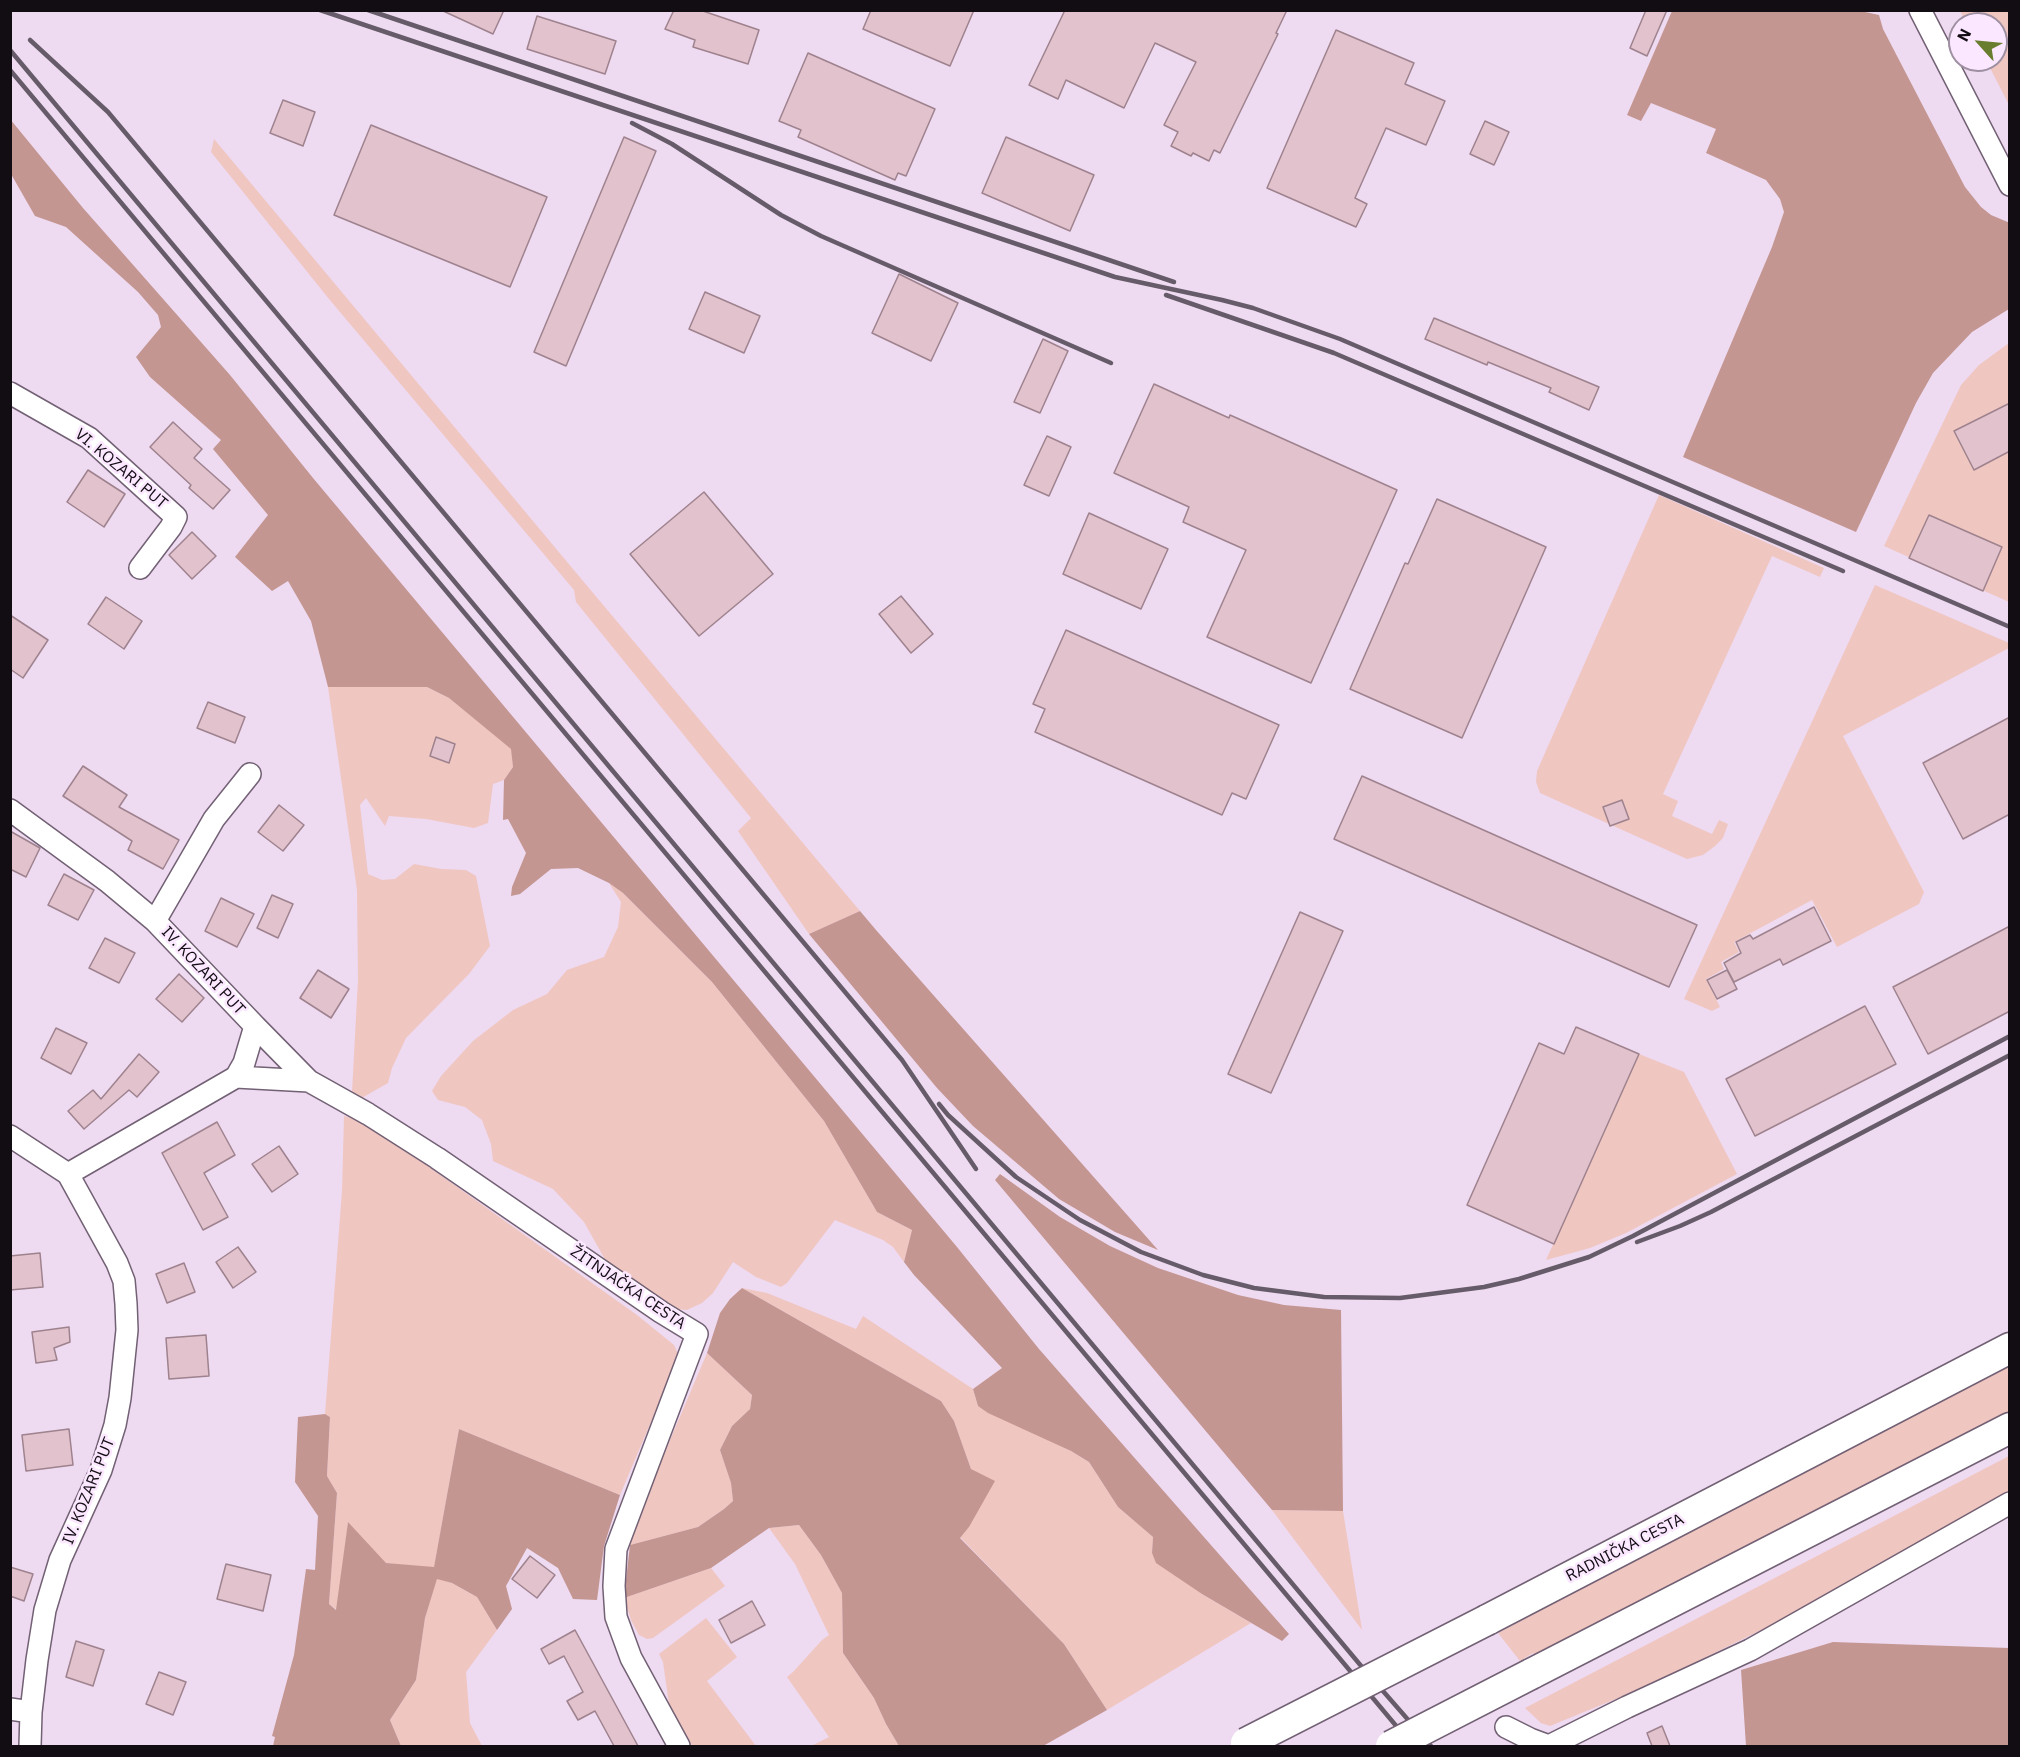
<!DOCTYPE html>
<html>
<head>
<meta charset="utf-8">
<style>
  body { margin:0 }
  #map { position:relative; width:2020px; height:1757px; overflow:hidden; background:#eedaf1; font-family:"IBM Plex Sans",sans-serif }
  canvas { display:block }
  .frame { position:absolute; inset:0; border:12px solid #120c13; pointer-events:none }
  .north { position:absolute; left:1948px; top:12px; width:60px; height:60px; box-sizing:border-box; background:#fbe7ff; border:2px solid #9e8fa1; border-radius:50%; rotate:297deg; font-size:16px; font-weight:700; line-height:24px; text-align:center; color:#120c13 }
  .north::after { content:''; display:block; margin:auto; width:21px; height:27px; background:#697d2e; clip-path:polygon(50% 0,100% 100%,50% 72%,0 100%) }
</style>
</head>
<body>
<div id="map">
<canvas width="2020" height="1757"></canvas>
<div class="frame"></div>
<div class="north">N</div>
</div>
<script>
const c = document.querySelector('canvas').getContext('2d');
c.lineJoin = 'round';
function paint(path, color) { c.fillStyle = color; c.fill(path, 'evenodd'); }
const toPath = rows => new Path2D(rows.map(r => 'M' + r).join(''));
function trace(path, color, width, dash) { c.strokeStyle = color; c.lineWidth = width; c.lineCap = dash ? 'butt' : 'round'; c.setLineDash(dash || []); c.stroke(path); }
function drawText(font, color, halo, rows, align = 'center') {
  c.font = font + ' "IBM Plex Sans",sans-serif'; c.lineWidth = 5; c.setLineDash([]); c.textBaseline = 'middle'; c.strokeStyle = halo; c.fillStyle = color; for (const [text, x, y, turn = 0] of rows) {
    c.save(); c.translate(x, y); c.rotate((+turn || 0) * Math.PI / 180); c.textAlign = isNaN(turn) ? turn : align; if (halo) c.strokeText(text, 0, 0); c.fillText(text, 0, 0); c.restore();
  }
}
const green = toPath([
  [1960,11,2009,11,2009,105,1986,60,1996,60,1996,24,1967,24],
  [214,139,578,575,860,911,809,934,738,831,751,818,576,602,574,590,329,299,211,152],
  [2009,343,2009,602,1884,546,1961,385,1979,365],
  [1659,495,1824,568,1820,577,1772,556,1663,794,1678,801,1672,816,1712,834,1719,820,1728,824,1723,838,1715,846,1703,855,1687,859,1540,793,1536,782,1537,771],
  [1875,585,2009,643,2009,648,1843,736,1924,892,1919,904,1837,947,1812,900,1734,942,1739,952,1721,962,1724,969,1706,979,1720,1007,1712,1011,1684,999],
  [328,687,427,687,449,698,512,749,513,767,504,780,493,784,488,823,474,828,426,819,389,816,385,826,366,798,360,805,368,874,382,880,395,879,414,864,441,869,466,870,476,876,490,946,469,974,406,1038,392,1068,388,1083,360,1099,352,1092,358,980,357,890],
  [609,883,623,893,712,982,824,1121,877,1212,912,1230,904,1262,893,1247,883,1240,835,1220,787,1283,781,1287,756,1277,733,1262,713,1293,702,1303,687,1310,676,1309,607,1263,584,1222,553,1189,493,1161,491,1144,482,1120,465,1107,438,1100,432,1091,441,1076,473,1041,513,1010,547,994,567,970,604,957,618,927,621,902],
  [1639,1054,1684,1072,1737,1174,1626,1233,1590,1248,1546,1260],
  [344,1116,359,1120,401,1147,637,1315,674,1345,679,1356,620,1495,459,1429,434,1568,385,1563,348,1523,337,1610,329,1604,337,1493,327,1476,330,1417,325,1414,342,1191],
  [742,1288,767,1293,856,1329,863,1316,973,1389,978,1406,1071,1451,1089,1462,1118,1507,1153,1537,1152,1553,1202,1594,1251,1623,1107,1710,1064,1644,960,1537,969,1527,971,1469,954,1421,941,1401],
  [707,1353,752,1395,750,1409,732,1426,720,1450,731,1483,733,1501,724,1509,698,1527,630,1545,642,1506],
  [2009,1360,2009,1413,1537,1657,1533,1653,1520,1661,1498,1633],
  [2009,1456,2009,1492,1798,1612,1645,1687,1550,1726,1541,1723,1525,1708],
  [1272,1510,1343,1511,1362,1630],
  [799,1525,821,1555,842,1593,843,1653,874,1698,886,1724,899,1746,811,1746,829,1737,787,1677,793,1672,822,1640,829,1635,795,1564,769,1528],
  [711,1568,725,1586,653,1638,647,1639,639,1635,631,1620,624,1598],
  [437,1578,452,1583,477,1597,497,1630,466,1672,470,1723,482,1746,401,1746,390,1720,416,1680,425,1618],
  [706,1618,737,1657,707,1681,756,1746,692,1746,669,1704,663,1662,659,1654]
]);
const forest = toPath([
  [1856,10,1879,15,1883,29,1965,187,1981,207,1991,215,2010,223,2009,309,1972,332,1933,373,1916,403,1856,532,1683,457,1772,247,1784,212,1780,199,1766,180,1706,153,1716,129,1651,103,1641,121,1627,115,1672,11],
  [10,119,83,208,230,375,313,478,957,1247,1039,1349,1289,1634,1282,1641,1202,1594,1156,1563,1152,1553,1153,1537,1118,1507,1089,1462,1071,1451,988,1413,978,1406,973,1389,1002,1368,914,1275,904,1262,912,1230,877,1212,824,1121,712,982,623,893,609,883,578,868,551,869,520,894,511,896,512,887,526,853,508,819,503,820,504,780,513,767,511,749,449,698,427,687,328,687,311,621,288,581,272,591,235,557,268,515,213,449,221,440,150,377,136,357,161,327,158,315,138,292,66,227,35,216,11,174],
  [860,911,876,930,1158,1250,1115,1232,1059,1199,973,1126,937,1088,809,934],
  [1000,1174,1060,1217,1110,1246,1158,1268,1238,1295,1284,1305,1341,1310,1343,1511,1272,1510,995,1180],
  [742,1288,941,1401,954,1421,971,1469,995,1481,969,1527,960,1538,1064,1644,1107,1710,1043,1746,899,1746,886,1724,874,1698,843,1653,842,1593,821,1555,799,1525,769,1528,711,1568,624,1598,630,1545,698,1527,724,1509,733,1501,731,1483,720,1450,732,1426,750,1409,752,1395,707,1353,720,1313,730,1299],
  [325,1414,330,1417,327,1476,337,1493,329,1604,336,1610,348,1522,386,1563,434,1567,459,1429,620,1495,604,1546,597,1600,573,1599,558,1568,527,1548,506,1586,512,1609,497,1630,477,1597,452,1583,437,1579,425,1618,416,1680,390,1720,401,1746,273,1746,275,1737,272,1736,294,1655,306,1569,315,1570,318,1516,295,1482,298,1417],
  [1833,1642,2009,1648,2009,1746,1746,1746,1741,1670]
]);
const building = toPath([
  [441,10,504,10,493,34,441,10],
  [674,10,700,10,759,30,748,64,693,47,695,40,665,29,674,10],
  [871,10,974,10,950,66,863,29,871,10],
  [1065,10,1287,10,1276,33,1278,34,1220,153,1214,150,1209,161,1193,153,1191,156,1171,146,1178,132,1164,125,1196,62,1155,43,1124,108,1066,80,1058,99,1029,85,1065,10],
  [1646,10,1667,10,1647,56,1630,48,1646,10],
  [537,16,616,41,605,74,527,49,537,16],
  [1336,30,1414,63,1405,84,1445,101,1426,145,1386,128,1355,198,1367,204,1356,227,1267,188,1336,30],
  [808,53,935,109,906,176,898,173,895,180,798,137,801,130,779,121,808,53],
  [283,100,315,112,303,146,270,133,283,100],
  [1485,121,1509,132,1494,165,1470,154,1485,121],
  [371,125,547,197,510,287,334,215,371,125],
  [624,137,656,151,566,366,534,352,624,137],
  [1006,137,1094,175,1070,231,982,193,1006,137],
  [899,274,958,303,931,361,872,333,899,274],
  [705,292,760,316,744,353,689,329,705,292],
  [1434,318,1599,387,1589,410,1549,392,1551,388,1488,362,1487,365,1425,339,1434,318],
  [1043,339,1068,351,1040,413,1014,402,1043,339],
  [1154,384,1229,418,1230,415,1397,490,1311,683,1207,637,1246,550,1183,522,1189,507,1114,473,1154,384],
  [2010,403,2010,451,1974,470,1954,431,2010,403],
  [173,422,202,449,194,458,230,490,213,509,189,488,191,485,150,447,173,422],
  [1047,436,1071,447,1049,496,1024,485,1047,436],
  [88,470,125,494,104,527,67,502,88,470],
  [704,492,773,574,699,636,630,554,704,492],
  [1437,499,1546,547,1462,738,1350,689,1405,563,1408,564,1437,499],
  [1089,513,1168,549,1141,609,1063,574,1089,513],
  [1929,515,2002,547,1983,591,1909,558,1929,515],
  [192,532,216,556,192,579,169,555,192,532],
  [901,596,933,634,911,653,879,614,901,596],
  [106,597,142,621,124,649,88,624,106,597],
  [10,615,48,640,23,678,10,669,10,615],
  [1066,630,1279,725,1246,799,1232,793,1222,815,1035,732,1045,709,1033,704,1066,630],
  [208,702,245,717,235,743,197,728,208,702],
  [2010,717,2010,814,1963,839,1923,763,2010,717],
  [436,737,455,744,449,763,430,756,436,737],
  [83,766,127,795,119,807,179,840,163,869,128,850,132,841,63,796,83,766],
  [1362,776,1697,925,1669,987,1334,839,1362,776],
  [1622,800,1629,819,1610,826,1603,807,1622,800],
  [279,805,304,825,283,851,258,832,279,805],
  [10,831,40,848,26,877,10,869,10,831],
  [64,874,94,890,78,920,48,905,64,874],
  [272,895,293,904,278,938,257,928,272,895],
  [221,898,254,914,237,947,205,931,221,898],
  [1814,907,1831,941,1783,965,1780,959,1734,982,1724,963,1741,953,1736,942,1750,935,1753,939,1814,907],
  [1300,912,1343,931,1271,1093,1228,1074,1300,912],
  [2010,926,2010,1011,1928,1054,1893,987,2010,926],
  [105,938,135,953,119,983,89,968,105,938],
  [318,970,349,989,331,1018,300,998,318,970],
  [1727,970,1737,989,1717,999,1707,980,1727,970],
  [179,974,204,998,182,1022,156,999,179,974],
  [1865,1006,1896,1064,1755,1136,1726,1079,1865,1006],
  [1576,1027,1639,1054,1554,1244,1467,1205,1539,1043,1564,1054,1576,1027],
  [56,1028,87,1043,71,1074,41,1058,56,1028],
  [139,1054,159,1072,137,1097,129,1090,84,1129,68,1111,93,1090,101,1099,139,1054],
  [217,1122,235,1155,204,1173,228,1217,203,1230,162,1153,217,1122],
  [279,1146,298,1174,272,1192,252,1164,279,1146],
  [238,1247,256,1272,233,1288,216,1262,238,1247],
  [40,1253,43,1287,10,1290,10,1256,40,1253],
  [184,1263,195,1292,167,1303,156,1274,184,1263],
  [69,1327,70,1342,54,1348,57,1360,36,1363,32,1332,69,1327],
  [206,1335,209,1376,169,1379,166,1338,206,1335],
  [69,1429,73,1465,26,1471,22,1435,69,1429],
  [530,1556,555,1575,537,1598,512,1579,530,1556],
  [226,1564,271,1575,263,1611,217,1599,226,1564],
  [10,1567,33,1574,24,1601,10,1596,10,1567],
  [752,1601,765,1625,731,1643,719,1620,752,1601],
  [575,1630,638,1746,614,1746,595,1711,578,1720,567,1701,583,1692,564,1656,549,1664,541,1649,575,1630],
  [76,1641,104,1650,93,1686,66,1677,76,1641],
  [159,1672,186,1682,173,1715,146,1704,159,1672],
  [1662,1726,1670,1746,1652,1746,1647,1733,1662,1726]
]);
const minor = toPath([
  [1920,10,2010,185],
  [10,393,89,438,176,517,171,527,140,568],
  [10,810,107,881,155,921,255,1026,244,1063,236,1077,68,1174],
  [155,921,214,819,250,774],
  [236,1077,309,1081,255,1026],
  [309,1081,368,1114,437,1158,661,1312,697,1334,616,1549,614,1586,616,1617,631,1658,679,1746],
  [10,1136,68,1174,117,1263,124,1281,126,1304,127,1330,120,1398,115,1425,101,1470,60,1560,45,1610,37,1660,31,1712,30,1746],
  [10,1709,31,1712],
  [1506,1727,1530,1739,1549,1746,1627,1707,1750,1650,2010,1503]
]);
const secondary = toPath([
  [1487,1620,2010,1348],
  [1531,1674,2010,1428]
]);
const rail = toPath([
  [320,10,1115,277,1222,300,1253,308,1340,339,2010,627],
  [368,10,1174,282],
  [30,40,108,112,902,1060,976,1169],
  [10,50,1362,1667,1431,1746],
  [10,70,1413,1746],
  [632,123,672,144,781,215,821,236,1111,363],
  [1166,295,1334,353,1843,571],
  [939,1104,948,1115,1016,1177,1080,1220,1141,1252,1203,1275,1254,1288,1324,1297,1400,1298,1484,1287,1519,1279,1589,1257,1633,1236,2010,1036],
  [1637,1242,1680,1226,1711,1212,2010,1055]
]);
const secondaryBridge = toPath([
  [1246,1743,1487,1620],
  [1391,1746,1531,1674]
]);
const streetNames = [
  ["VI. KOZARI PUT",121,469,40],
  ["IV. KOZARI PUT",203,971,47],
  ["ŽITNJAČKA CESTA",628,1288,34],
  ["IV. KOZARI PUT",89,1491,-68],
  ["RADNIČKA CESTA",1625,1548,-27]
];
paint(green, '#f0c6c1');
paint(forest, '#c49691');
paint(building, '#e1c2cd');
trace(building, '#9e828d', 1.5);
trace(minor, '#726074', 24);
trace(secondary, '#726074', 33);
trace(minor, '#fff', 21);
trace(secondary, '#fff', 30);
trace(rail, '#665b68', 4.5);
trace(secondaryBridge, '#726074', 33, []);
trace(secondaryBridge, '#fff', 30);
drawText('16px', '#120c13', '#fbe7ff', streetNames);
</script>
</body>
</html>
